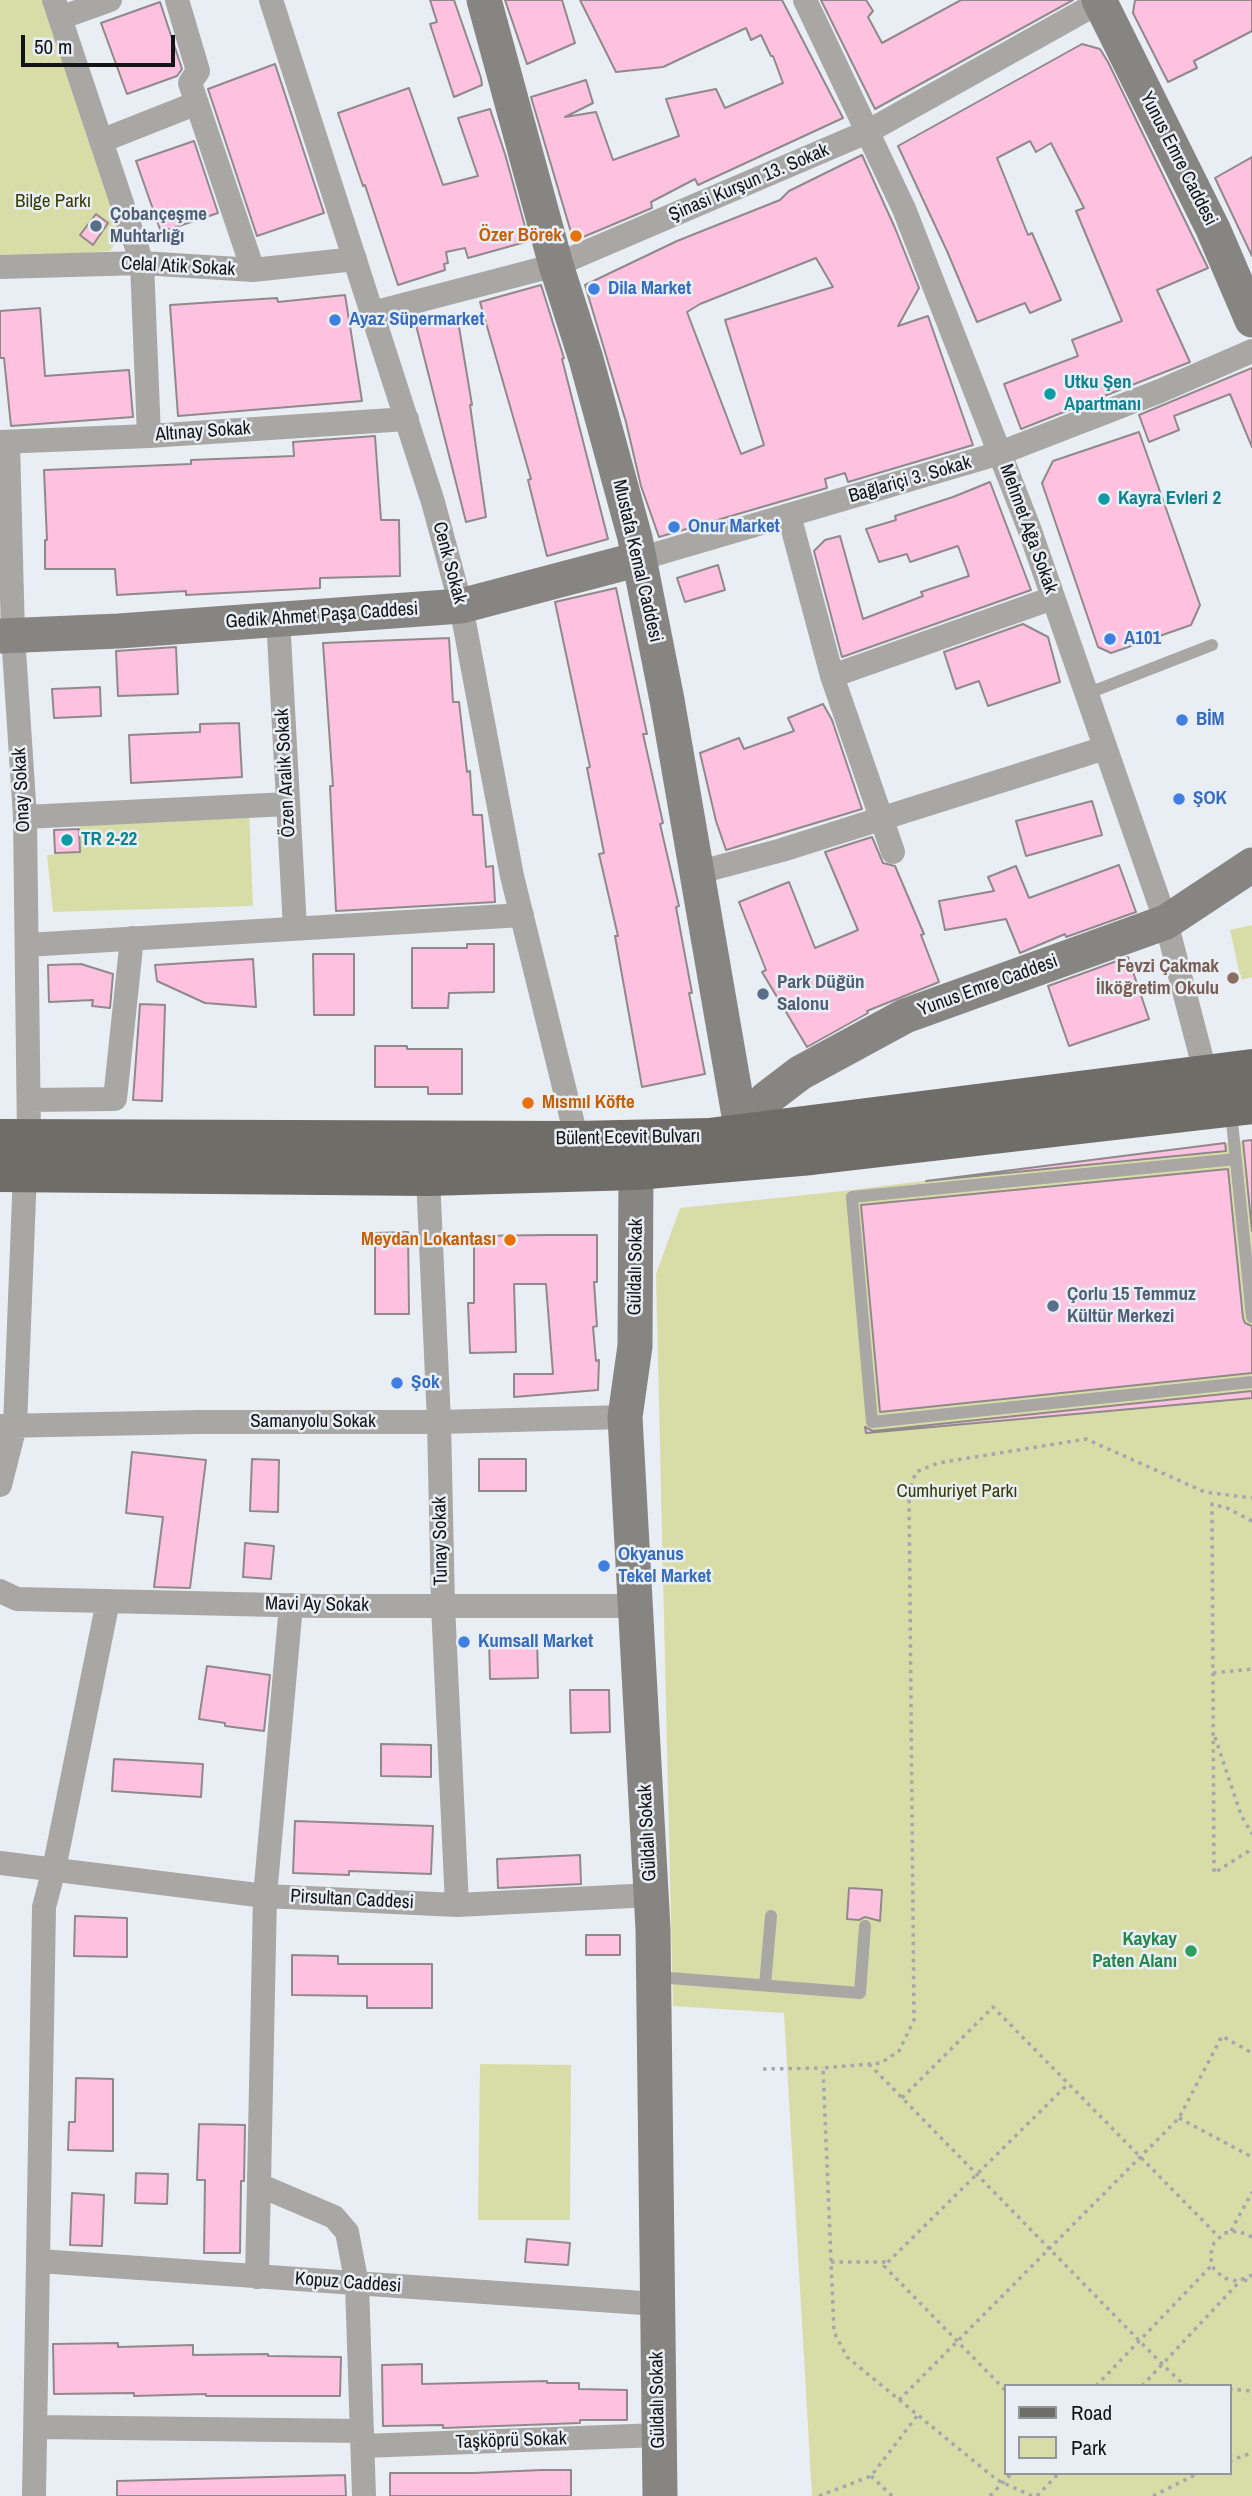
<!DOCTYPE html>
<html>
<head>
<meta charset="utf-8">
<style>
  body { margin:0 }
  #map { position:relative; width:1252px; height:2496px; overflow:hidden; background:#e9eef5; font-family:"Archivo Narrow",sans-serif }
  canvas { display:block }
  .legend { position:absolute; left:1004px; top:2384px; width:228px; height:91px; box-sizing:border-box; background:#e9eef5; border:2px solid #93979c; margin:0; padding:9px 12px; list-style:none; font-size:21px; color:#131417 }
  .legend li { display:flex; align-items:center; gap:14px; height:35px }
  .legend b { width:35px; border:2px solid #93979c }
  .scale { position:absolute; left:21px; top:35px; width:154px; height:32px; box-sizing:border-box; border:4px solid #131417; border-top:0; padding-left:9px; font-size:21px; line-height:24px; white-space:nowrap; color:#131417; -webkit-text-stroke:5px #e9eef5; paint-order:stroke }
</style>
</head>
<body>
<div id="map">
<canvas width="1252" height="2496"></canvas>
<ul class="legend">
<li><b style="height:9px;background:#6f6d67"></b>Road</li>
<li><b style="height:19px;background:#d8dda8"></b>Park</li>
</ul>
<div class="scale">50 m</div>
</div>
<script>
const c = document.querySelector('canvas').getContext('2d');
c.lineJoin = 'round';
function paint(path, color) { c.fillStyle = color; c.fill(path, 'evenodd'); }
const toPath = rows => new Path2D(rows.map(r => 'M' + r).join(''));
function trace(path, color, width, dash) { c.strokeStyle = color; c.lineWidth = width; c.lineCap = dash ? 'butt' : 'round'; c.setLineDash(dash || []); c.stroke(path); }
function drawText(font, color, halo, rows, align = 'center') {
  c.font = font + ' "Archivo Narrow",sans-serif'; c.lineWidth = 5; c.setLineDash([]); c.textBaseline = 'middle'; c.strokeStyle = halo; c.fillStyle = color; for (const [text, x, y, turn = 0] of rows) {
    c.save(); c.translate(x, y); c.rotate((+turn || 0) * Math.PI / 180); c.textAlign = isNaN(turn) ? turn : align; if (halo) c.strokeText(text, 0, 0); c.fillText(text, 0, 0); c.restore();
  }
}
const green = toPath([
  [0,0,43,0,121,235,110,251,0,259],
  [249,810,253,906,53,912,47,855,80,852,80,818],
  [1252,925,1252,977,1241,980,1230,930],
  [1252,1140,1252,2496,812,2496,784,2013,673,2006,656,1274,680,1208,843,1191],
  [1005,2386,1229,2386,1229,2473,1005,2473],
  [480,2064,571,2065,570,2220,478,2220]
]);
const building = toPath([
  [430,0,454,0,481,78,482,85,454,97,430,24,437,22,430,0],
  [505,0,562,0,575,43,527,64,505,0],
  [580,0,782,0,843,118,698,185,695,179,651,202,652,208,576,240,573,239,531,97,586,80,593,103,565,117,596,112,613,160,679,136,666,99,716,89,725,108,783,83,773,56,771,56,761,35,751,40,746,28,663,67,616,72,580,0],
  [821,0,866,0,873,11,868,17,882,43,961,0,1073,0,875,109,821,0],
  [1135,0,1252,0,1252,31,1194,61,1197,68,1168,82,1133,13,1135,0],
  [160,2,182,69,177,76,127,94,101,23,160,2],
  [1082,44,1100,49,1108,62,1208,268,1157,290,1190,362,1021,429,1004,384,1078,356,1072,340,1122,321,1076,211,1084,208,1051,143,1036,152,1030,141,997,158,1028,235,1032,233,1061,300,1030,313,1025,303,977,322,947,251,898,146,1082,44],
  [275,64,324,213,257,236,208,89,275,64],
  [409,88,443,185,478,176,458,118,490,109,505,154,529,241,468,258,465,248,446,252,448,263,444,264,445,270,398,285,365,185,363,186,338,113,409,88],
  [194,141,218,213,161,232,136,161,194,141],
  [862,155,895,228,919,288,898,326,928,316,973,445,848,482,845,473,825,479,827,488,659,537,641,486,626,422,585,285,677,241,780,200,789,191,862,155],
  [816,258,833,287,725,320,764,445,741,454,687,312,700,304,816,258],
  [1252,157,1252,256,1215,178,1252,157],
  [96,214,108,223,93,245,80,235,96,214],
  [541,285,564,358,562,359,608,539,547,556,528,480,531,479,480,302,541,285],
  [345,295,362,401,178,416,170,305,277,298,278,302,345,295],
  [40,308,45,376,129,370,133,417,11,426,4,358,0,358,0,311,40,308],
  [457,315,472,405,470,405,486,517,466,522,416,325,457,315],
  [1252,368,1252,447,1230,394,1174,416,1179,430,1149,442,1139,415,1252,368],
  [1139,432,1200,605,1191,625,1111,653,1098,647,1042,483,1053,461,1139,432],
  [375,436,381,520,399,520,400,576,320,578,320,588,186,595,186,591,117,595,115,569,45,569,45,540,47,540,44,470,191,464,191,460,294,456,293,442,375,436],
  [990,482,1031,590,842,657,814,551,825,540,840,536,863,619,923,596,921,592,969,576,958,546,910,562,907,554,879,562,866,529,896,520,895,516,953,497,990,482],
  [718,565,725,590,685,602,677,578,718,565],
  [616,588,647,734,643,734,663,823,660,824,679,906,676,907,692,993,689,993,705,1074,642,1087,615,936,618,936,599,854,604,853,587,768,590,767,555,602,616,588],
  [1023,624,1048,637,1060,682,988,706,979,681,956,689,944,652,1023,624],
  [449,638,453,702,459,702,467,772,470,771,473,815,482,815,486,867,493,866,495,902,336,911,330,786,333,786,323,643,449,638],
  [176,647,178,694,118,696,116,651,176,647],
  [100,687,101,716,54,718,52,689,100,687],
  [823,704,832,720,862,809,726,850,716,821,700,753,739,738,744,749,794,731,788,718,823,704],
  [239,723,242,777,131,783,129,735,200,732,200,724,239,723],
  [1092,801,1102,835,1026,856,1016,821,1092,801],
  [79,829,80,852,55,853,54,830,79,829],
  [872,837,883,863,895,866,924,934,921,935,939,982,867,1011,868,1013,807,1047,762,972,766,970,739,902,789,882,815,948,858,930,825,852,872,837],
  [1119,865,1136,912,1066,937,1065,934,1020,953,1006,919,945,930,939,901,994,891,988,877,1016,866,1029,898,1119,865],
  [467,944,494,944,494,992,449,993,448,1008,412,1008,412,948,467,948,467,944],
  [313,954,354,954,354,1015,314,1015,313,954],
  [1128,957,1149,1019,1069,1046,1048,986,1128,957],
  [253,959,256,1007,205,1003,157,981,155,965,253,959],
  [81,964,113,974,110,1008,92,1006,93,1000,49,1002,48,965,81,964],
  [140,1004,165,1005,162,1101,133,1100,140,1004],
  [375,1046,407,1046,407,1049,462,1049,462,1094,428,1094,428,1087,375,1087,375,1046],
  [1252,1140,1252,1231,1243,1141,1252,1140],
  [1225,1143,1226,1151,926,1181,1225,1143],
  [1228,1169,1243,1318,1245,1323,1252,1326,1252,1373,880,1412,861,1205,1228,1169],
  [408,1232,409,1314,375,1314,375,1233,408,1232],
  [547,1235,597,1235,597,1282,594,1282,597,1326,593,1327,596,1361,599,1360,598,1390,514,1397,514,1374,553,1374,546,1284,514,1284,516,1352,470,1353,468,1303,474,1303,474,1236,547,1235],
  [1252,1391,1252,1398,866,1433,865,1427,873,1431,1252,1391],
  [132,1452,206,1460,190,1588,154,1587,163,1517,126,1513,132,1452],
  [252,1459,279,1460,278,1512,250,1511,252,1459],
  [479,1459,526,1459,526,1491,479,1491,479,1459],
  [245,1543,274,1546,271,1579,243,1577,245,1543],
  [537,1637,538,1678,490,1679,489,1638,537,1637],
  [207,1666,270,1675,264,1731,225,1726,225,1723,199,1719,207,1666],
  [570,1690,609,1690,610,1732,571,1733,570,1690],
  [381,1744,431,1745,431,1777,381,1776,381,1744],
  [114,1759,203,1764,201,1797,112,1791,114,1759],
  [295,1821,433,1826,431,1874,349,1871,349,1875,293,1873,295,1821],
  [580,1855,581,1884,498,1888,497,1859,580,1855],
  [849,1888,882,1890,880,1921,865,1917,859,1920,847,1919,849,1888],
  [75,1916,127,1918,127,1957,74,1956,75,1916],
  [586,1935,620,1935,620,1955,586,1955,586,1935],
  [292,1955,338,1956,338,1964,432,1964,432,2008,367,2008,367,1996,292,1995,292,1955],
  [76,2078,113,2079,113,2151,68,2150,69,2122,75,2122,76,2078],
  [199,2124,245,2125,244,2181,241,2181,240,2253,204,2253,205,2180,197,2180,199,2124],
  [136,2173,168,2174,167,2204,135,2203,136,2173],
  [72,2193,104,2195,102,2246,70,2245,72,2193],
  [527,2239,570,2243,568,2265,525,2262,527,2239],
  [118,2343,118,2347,193,2345,193,2355,268,2354,268,2356,341,2357,340,2396,206,2396,206,2394,134,2396,134,2393,54,2394,53,2344,118,2343],
  [422,2364,422,2384,547,2381,547,2383,579,2383,579,2389,627,2390,627,2420,580,2420,580,2423,443,2428,443,2425,383,2426,382,2365,422,2364],
  [542,2470,571,2470,571,2496,390,2496,390,2473,474,2473,542,2470],
  [345,2475,346,2496,117,2496,117,2481,345,2475]
]);
const path = toPath([
  [1252,1521,1227,1508,1212,1504,1214,1873,1252,1849],
  [1213,1673,1252,1669],
  [1215,1737,1241,1815,1252,1834],
  [869,2064,1162,2364,1184,2385,1195,2386],
  [763,2069,823,2068],
  [902,2098,993,2007,1219,2237],
  [1179,2118,1252,2157],
  [1231,2231,1252,2192],
  [1252,2237,1238,2231,1224,2233,1214,2243,1210,2256,1214,2269,1224,2278,1237,2281,1252,2275],
  [831,2262,888,2262],
  [1244,2280,1252,2282],
  [1096,2386,1212,2265],
  [1142,2386,1241,2280],
  [1229,2389,1252,2391],
  [1005,2390,884,2266,1068,2084],
  [899,2400,1179,2118,1222,2036,1252,2053],
  [1229,2461,1252,2453],
  [871,2476,892,2496],
  [819,2496,871,2476,917,2416],
  [990,2496,1012,2473],
  [1032,2496,997,2480,847,2357,834,2332,823,2068,881,2063,899,2051,914,2020,909,1492,916,1472,938,1463,1086,1439,1205,1492,1252,1498],
  [1037,2496,1059,2473],
  [1153,2496,1199,2473]
]);
const lane = toPath([
  [1086,694,1212,645],
  [1231,1112,1252,1317],
  [1236,1159,852,1197,872,1422,1252,1382],
  [657,1977,860,1993,865,1926],
  [765,1985,771,1916]
]);
const street = toPath([
  [54,0,142,263,149,436],
  [177,0,198,71,190,83,253,270],
  [271,0,433,502,461,606,512,876,577,1140],
  [805,0,904,209,1029,528,1166,922,1206,1075],
  [60,18,110,0],
  [101,141,197,103],
  [0,267,142,263,253,270,355,259],
  [372,313,556,265,867,132,1103,0],
  [0,442,149,436,407,419],
  [8,443,13,635,25,817,29,1138],
  [789,515,832,676,893,852],
  [639,559,1000,453,1160,391,1252,351],
  [278,618,295,928],
  [832,676,1053,598],
  [25,817,288,804],
  [696,873,782,850,1105,748],
  [27,945,522,915],
  [29,1100,115,1099,132,938],
  [428,1177,439,1422,443,1605,457,1905],
  [0,1426,200,1422,439,1422,625,1417],
  [0,1485,15,1426,25,1172],
  [0,1591,17,1599,320,1606,635,1606],
  [0,1863,265,1896,457,1905,651,1895],
  [259,2185,334,2217,347,2232,357,2284,364,2496],
  [39,2261,657,2304],
  [257,2277,265,1896,291,1605],
  [36,2427,362,2431],
  [363,2446,659,2435],
  [34,2496,44,1907,54,1869,108,1601]
]);
const secondary = toPath([
  [484,0,556,265,586,359,635,538,667,700,742,1133],
  [1099,0,1213,229,1252,320],
  [0,636,119,631,461,606,639,559],
  [742,1133,766,1099,800,1073,905,1016,1166,922,1252,865],
  [636,1171,635,1346,625,1417,653,1929,660,2496]
]);
const primary = toPath([
  [0,1138,577,1140,709,1137,1252,1068],
  [0,1173,428,1177,636,1171,812,1156,1252,1105]
]);
const markers = [
  [96,226,7,"#5c6f8a"],
  [576,236,7,"#e8710a"],
  [594,289,7,"#3f7fe0"],
  [335,320,7,"#3f7fe0"],
  [1050,394,7,"#0f9aa8"],
  [1104,499,7,"#0f9aa8"],
  [674,527,7,"#3f7fe0"],
  [1110,639,7,"#3f7fe0"],
  [1182,720,7,"#3f7fe0"],
  [1179,799,7,"#3f7fe0"],
  [67,840,7,"#0f9aa8"],
  [1233,978,7,"#8d6e63"],
  [763,994,7,"#5c6f8a"],
  [528,1103,7,"#e8710a"],
  [510,1240,7,"#e8710a"],
  [1053,1306,7,"#5c6f8a"],
  [397,1383,7,"#3f7fe0"],
  [604,1566,7,"#3f7fe0"],
  [464,1642,7,"#3f7fe0"],
  [1191,1951,7,"#2e9e5b"]
];
const streetNames = [
  ["Yunus Emre Caddesi",1178,159,63],
  ["Şinasi Kurşun 13. Sokak",749,183,-23],
  ["Celal Atik Sokak",178,267,3],
  ["Altınay Sokak",203,432,-4],
  ["Bağlariçi 3. Sokak",910,480,-16],
  ["Mehmet Ağa Sokak",1028,529,70],
  ["Mustafa Kemal Caddesi",637,561,77],
  ["Cenk Sokak",449,563,75],
  ["Gedik Ahmet Paşa Caddesi",322,616,-4],
  ["Özen Aralık Sokak",286,773,-93],
  ["Onay Sokak",22,790,-93],
  ["Yunus Emre Caddesi",988,986,-20],
  ["Bülent Ecevit Bulvarı",628,1138,-1],
  ["Güldalı Sokak",636,1267,-89],
  ["Samanyolu Sokak",313,1422],
  ["Tunay Sokak",441,1541,-91],
  ["Mavi Ay Sokak",317,1605,1],
  ["Güldalı Sokak",648,1833,-93],
  ["Pirsultan Caddesi",352,1900,3],
  ["Kopuz Caddesi",348,2283,4],
  ["Güldalı Sokak",658,2400,-91],
  ["Taşköprü Sokak",511,2441,-2]
];
const parkNames = [
  ["Bilge Parkı",53,202],
  ["Cumhuriyet Parkı",957,1492]
];
const serviceNames = [
  ["Çobançeşme",110,215],
  ["Muhtarlığı",110,237],
  ["Park Düğün",777,983],
  ["Salonu",777,1005],
  ["Çorlu 15 Temmuz",1067,1295],
  ["Kültür Merkezi",1067,1317]
];
const foodNames = [
  ["Özer Börek",562,236],
  ["Mısmıl Köfte",542,1103,"left"],
  ["Meydan Lokantası",496,1240]
];
const shopNames = [
  ["Dila Market",608,289],
  ["Ayaz Süpermarket",349,320],
  ["Onur Market",688,527],
  ["A101",1124,639],
  ["BİM",1196,720],
  ["ŞOK",1193,799],
  ["Şok",411,1383],
  ["Okyanus",618,1555],
  ["Tekel Market",618,1577],
  ["Kumsall Market",478,1642]
];
const cultureNames = [
  ["Utku Şen",1064,383],
  ["Apartmanı",1064,405],
  ["Kayra Evleri 2",1118,499],
  ["TR 2-22",81,840]
];
const educationNames = [
  ["Fevzi Çakmak",1219,967],
  ["İlköğretim Okulu",1219,989]
];
const leisureNames = [
  ["Kaykay",1177,1940],
  ["Paten Alanı",1177,1962]
];
paint(green, '#d8dda8');
paint(building, '#fec2e0');
trace(building, '#90898c', 2);
trace(path, '#a4a8ae', 3.5, [3.5, 5]);
trace(lane, '#a8a7a4', 12);
trace(street, '#a8a7a4', 24);
trace(secondary, '#878581', 35);
trace(primary, '#6f6d67', 38);
for (const [x, y, r, color] of markers) { const dot = new Path2D(); dot.arc(x, y, r, 0, 2 * Math.PI); c.fillStyle = color; c.fill(dot); trace(dot, '#e9eef5', 2.5); }
drawText('19px', '#131417', '#e9eef5', streetNames);
drawText('19px', '#383b00', '#e9eef5', parkNames);
drawText('bold 19px', '#4e5e75', '#e9eef5', serviceNames, 'left');
drawText('bold 19px', '#c56008', '#e9eef5', foodNames, 'right');
drawText('bold 19px', '#366cbe', '#e9eef5', shopNames, 'left');
drawText('bold 19px', '#0d838f', '#e9eef5', cultureNames, 'left');
drawText('bold 19px', '#785e54', '#e9eef5', educationNames, 'right');
drawText('bold 19px', '#27864d', '#e9eef5', leisureNames, 'right');
</script>
</body>
</html>
